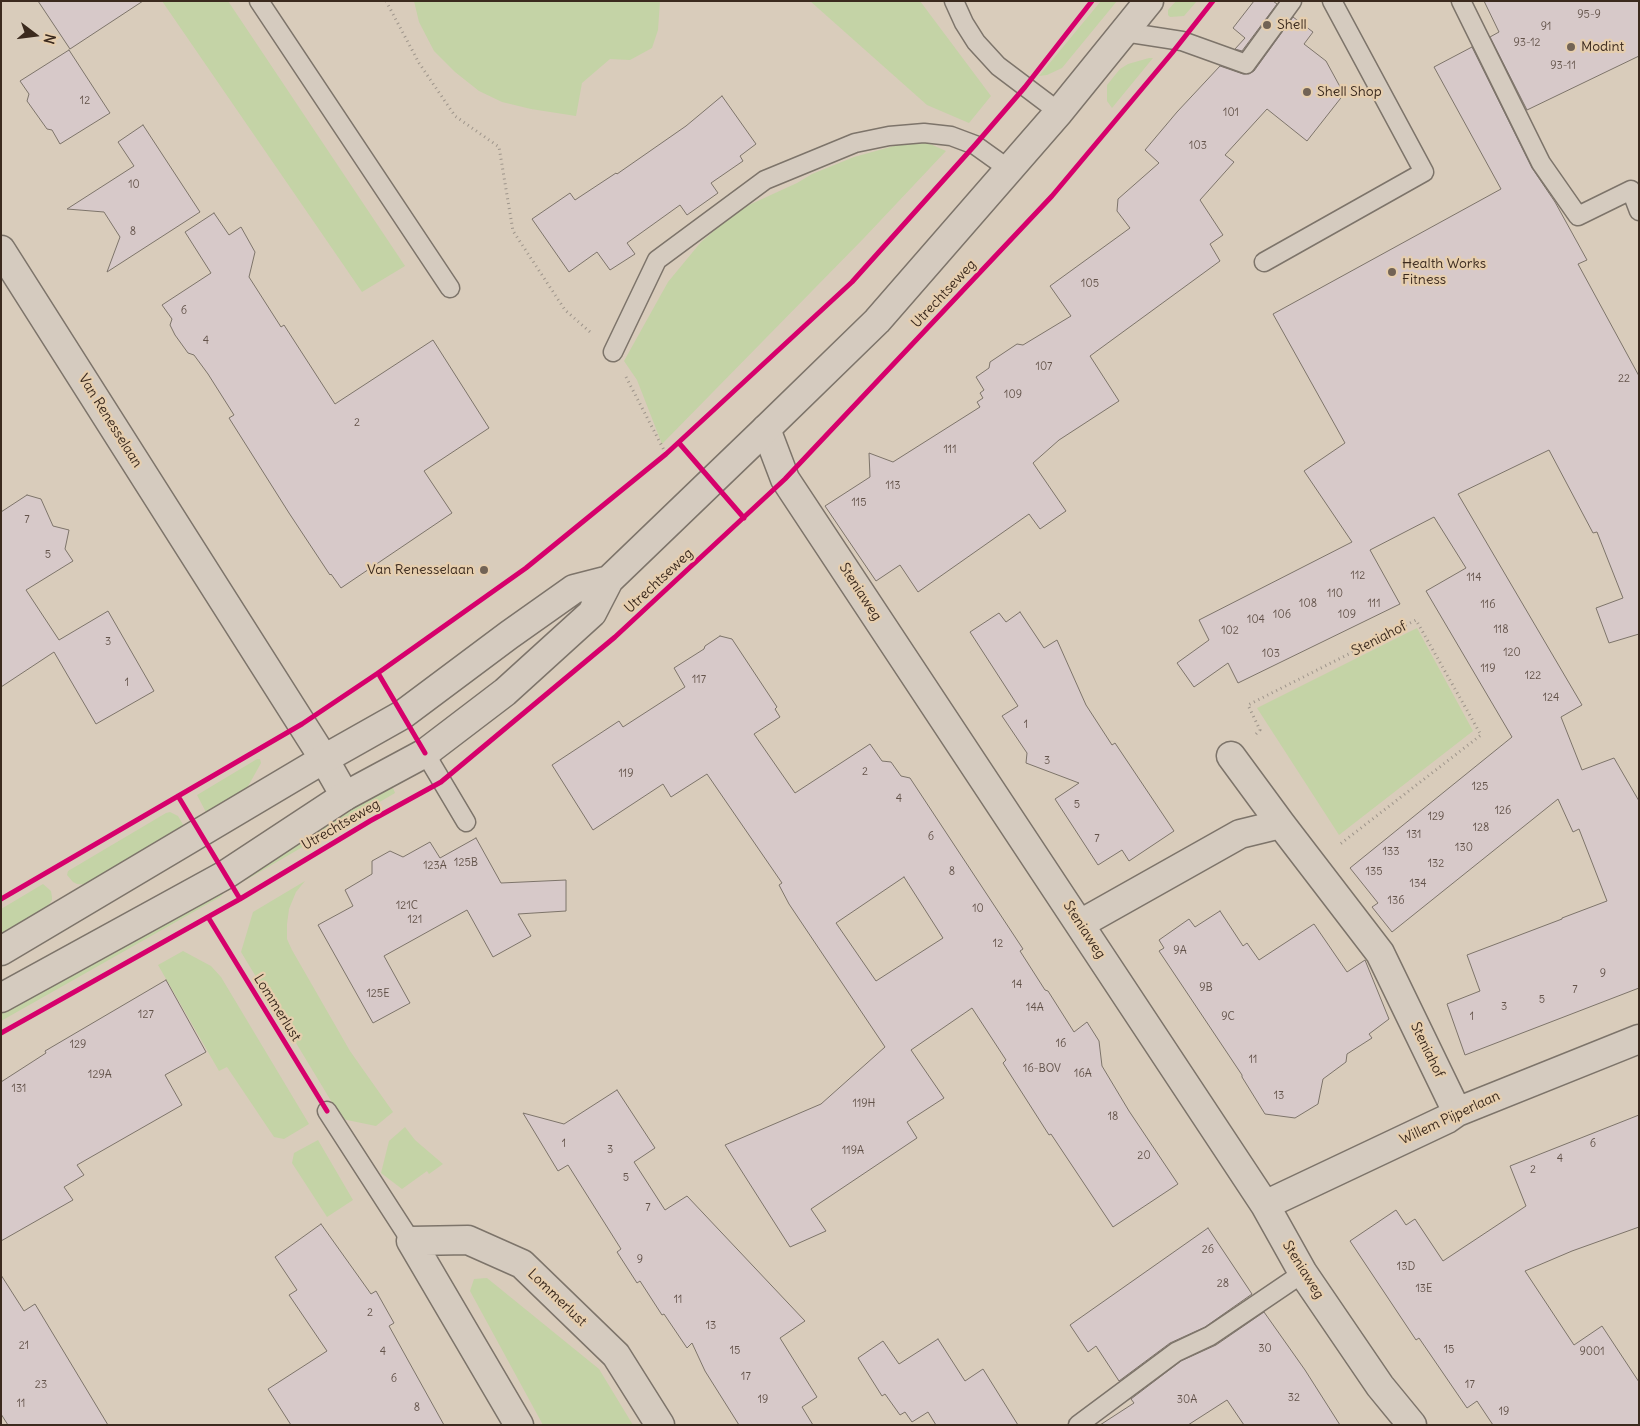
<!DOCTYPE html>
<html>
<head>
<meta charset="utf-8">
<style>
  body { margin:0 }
  #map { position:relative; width:1640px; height:1426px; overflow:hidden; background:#d9ccbb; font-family:Delius,sans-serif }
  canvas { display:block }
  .frame { position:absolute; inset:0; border:2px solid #3b2a1e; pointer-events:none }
  .north { position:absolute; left:10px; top:10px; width:50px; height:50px; -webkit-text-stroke:4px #e6ceae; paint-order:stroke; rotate:105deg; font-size:14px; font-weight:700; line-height:20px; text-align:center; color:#3b2a1e }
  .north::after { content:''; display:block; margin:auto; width:18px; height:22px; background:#3b2a1e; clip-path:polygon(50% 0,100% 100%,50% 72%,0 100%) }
</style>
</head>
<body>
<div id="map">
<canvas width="1640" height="1426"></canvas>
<div class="frame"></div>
<div class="north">N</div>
</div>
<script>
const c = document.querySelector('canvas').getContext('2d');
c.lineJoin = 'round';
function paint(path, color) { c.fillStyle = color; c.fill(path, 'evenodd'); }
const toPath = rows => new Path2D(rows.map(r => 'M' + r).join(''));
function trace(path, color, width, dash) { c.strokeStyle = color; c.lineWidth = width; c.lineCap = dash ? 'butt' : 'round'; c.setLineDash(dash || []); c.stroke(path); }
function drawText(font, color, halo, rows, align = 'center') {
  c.font = font + ' Delius,sans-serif'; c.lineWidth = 4.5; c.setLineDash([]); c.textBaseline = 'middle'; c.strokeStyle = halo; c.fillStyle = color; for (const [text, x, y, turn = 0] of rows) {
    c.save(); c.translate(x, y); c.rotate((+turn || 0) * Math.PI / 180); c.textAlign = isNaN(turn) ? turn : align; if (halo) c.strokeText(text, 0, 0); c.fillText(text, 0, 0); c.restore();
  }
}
const green = toPath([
  [162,1,228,1,405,266,362,292],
  [414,1,660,1,658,30,652,48,630,60,610,59,582,83,576,116,531,109,502,102,479,91,455,72,434,51,419,22],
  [810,1,920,1,991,96,969,123,927,105],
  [1101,1,1117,1,1062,68,1047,75,1039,76],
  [1176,1,1197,1,1184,16,1170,17,1168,15,1168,10],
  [1149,58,1153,58,1112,108,1107,101,1107,85,1120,69,1128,64],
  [919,139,946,151,864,238,662,444,637,380,624,361,668,282,701,242,738,210,797,183,812,174,854,157],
  [1417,628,1473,731,1339,835,1257,708],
  [257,759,260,759,261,763,246,790,208,816,197,795],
  [390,787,393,788,395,793,246,880,243,875],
  [170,812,178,816,185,828,88,885,77,884,73,882,67,875,68,871,166,813],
  [305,881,296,892,289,909,287,924,287,939,292,950,350,1051,393,1112,376,1126,342,1119,241,952,253,912],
  [43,884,51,891,52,897,52,900,46,909,1,933,1,909],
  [217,890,223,894,220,897,1,1021,1,1012],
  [183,951,211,966,221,977,309,1124,284,1139,274,1137,227,1067,219,1071,158,965],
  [405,1127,415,1140,443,1164,429,1174,427,1171,402,1189,381,1173,389,1141],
  [318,1140,353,1200,327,1217,292,1163,294,1153],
  [487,1278,599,1369,633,1425,543,1425,470,1291,474,1279]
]);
const building = toPath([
  [38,1,143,1,70,49,38,1],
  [1254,1,1273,1,1277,4,1242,51,1235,49,1245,38,1233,28,1254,1],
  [1484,1,1639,1,1639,56,1527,110,1490,37,1499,32,1484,1],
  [1293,17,1313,32,1304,44,1326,61,1344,94,1307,141,1267,109,1225,155,1234,162,1200,200,1223,235,1210,244,1220,261,1090,356,1119,401,1059,440,1033,463,1066,511,1040,529,1029,514,918,592,900,565,876,581,825,506,870,477,869,453,893,462,980,407,977,402,983,398,980,393,984,390,976,377,989,368,990,362,1017,344,1023,345,1071,316,1050,286,1130,228,1117,211,1118,199,1159,163,1145,150,1177,112,1220,66,1243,74,1249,74,1254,71,1293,17],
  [1472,47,1532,168,1555,202,1587,260,1578,264,1639,376,1639,634,1609,643,1596,608,1623,598,1597,532,1593,533,1549,450,1458,494,1582,705,1561,717,1582,770,1614,758,1639,801,1639,988,1465,1055,1447,1004,1480,991,1467,955,1562,919,1562,918,1607,901,1579,829,1573,832,1558,799,1392,932,1372,907,1378,903,1350,868,1512,737,1426,591,1466,568,1434,517,1370,550,1400,604,1238,683,1228,663,1194,687,1177,663,1209,640,1199,620,1352,542,1304,471,1345,443,1273,314,1501,189,1434,67,1472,47],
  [69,50,110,113,60,144,52,130,47,129,27,101,29,94,20,81,69,50],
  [722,96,756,144,740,156,743,161,711,183,718,193,687,215,680,205,627,243,635,254,610,270,597,252,569,272,532,219,570,193,575,200,616,173,617,174,686,126,722,96],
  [143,125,200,212,107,272,120,237,104,212,67,209,134,166,118,142,143,125],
  [214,213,229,235,241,227,255,252,249,277,281,327,284,325,335,404,433,340,489,428,424,471,452,513,341,588,331,574,330,575,289,513,229,418,234,415,208,374,194,355,188,353,175,335,170,325,172,319,162,305,211,273,185,232,214,213],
  [27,495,41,499,53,526,69,530,65,549,73,561,26,590,59,640,108,611,154,691,96,724,54,652,1,687,1,512,27,495],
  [1020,612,1044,648,1057,640,1086,705,1112,745,1115,743,1174,831,1129,861,1122,850,1098,865,1055,799,1079,783,1026,763,1027,753,1002,716,1018,706,970,632,999,613,1006,622,1020,612],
  [720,636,732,639,777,707,775,709,780,717,754,734,795,793,870,744,882,761,891,762,901,776,910,778,1023,949,1020,951,1045,990,1048,991,1074,1032,1087,1022,1099,1041,1102,1066,1129,1111,1178,1184,1113,1227,1051,1134,1049,1135,1003,1063,1006,1060,972,1008,911,1050,944,1098,907,1122,917,1138,811,1209,826,1231,790,1247,725,1145,821,1104,885,1047,789,904,779,885,782,883,707,774,671,797,663,784,593,830,552,765,619,721,623,727,685,687,674,668,704,649,705,646,720,636],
  [904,877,943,938,876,981,836,923,904,877],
  [476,838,501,883,566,880,566,911,518,914,531,936,493,957,467,910,384,956,410,1003,373,1023,318,925,353,906,345,890,372,874,372,861,390,851,403,857,430,842,440,858,476,838],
  [1220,911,1243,946,1247,943,1259,960,1314,924,1347,972,1365,960,1389,1019,1369,1034,1372,1038,1347,1054,1346,1062,1323,1079,1318,1104,1295,1118,1265,1114,1242,1077,1242,1075,1159,951,1164,948,1159,940,1189,919,1195,927,1220,911],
  [166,980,206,1052,165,1075,182,1105,77,1165,84,1175,64,1187,73,1200,1,1241,1,1082,46,1053,45,1051,166,980],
  [617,1090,655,1148,634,1162,665,1210,687,1196,805,1321,780,1338,817,1397,802,1407,813,1425,739,1425,705,1371,692,1343,687,1348,664,1314,662,1315,640,1281,637,1283,617,1252,621,1249,568,1165,558,1171,523,1113,564,1124,617,1090],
  [1639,1115,1639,1227,1572,1251,1525,1271,1574,1345,1602,1326,1639,1382,1639,1425,1493,1425,1477,1401,1467,1408,1419,1338,1416,1340,1350,1241,1396,1210,1406,1225,1415,1219,1443,1261,1526,1206,1510,1166,1639,1115],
  [321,1224,371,1294,376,1291,394,1323,389,1326,444,1425,291,1425,268,1389,327,1351,289,1295,297,1290,275,1257,321,1224],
  [1208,1228,1252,1294,1205,1327,1170,1343,1119,1381,1096,1346,1088,1352,1070,1325,1208,1228],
  [1,1275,24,1311,35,1304,108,1425,8,1425,1,1414,1,1275],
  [1264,1312,1305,1370,1340,1425,1244,1425,1227,1400,1188,1425,1100,1425,1134,1403,1131,1399,1181,1361,1216,1345,1264,1312],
  [938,1339,965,1381,983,1369,1018,1425,936,1425,928,1412,912,1422,905,1412,900,1415,885,1394,882,1396,858,1358,883,1341,899,1364,938,1339]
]);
const path = toPath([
  [386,1,419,63,455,116,499,147,513,231,565,310,590,332],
  [626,377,666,454],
  [1256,734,1260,730,1248,705,1416,620,1481,735,1339,845]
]);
const lane = toPath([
  [259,1,450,288],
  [954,1,964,23,976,42,998,66,1059,112],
  [1461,1,1541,163,1578,216,1631,190,1639,211],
  [1124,32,1182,41,1246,64,1292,1],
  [1264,262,1424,172,1332,1],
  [613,352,657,260,765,180,855,143,889,136,924,133,951,136,975,145,1010,170],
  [425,753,466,822],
  [327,1111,411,1241],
  [1078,1425,1176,1352,1210,1336,1303,1273]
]);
const street = toPath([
  [1,250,324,759,345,796],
  [766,429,785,479,1265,1205,1303,1273,1380,1386,1412,1425],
  [1231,756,1281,824,1380,953,1457,1112],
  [1080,924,1240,834,1281,824],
  [1265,1205,1447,1119,1457,1112,1639,1039],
  [519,1425,411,1241,468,1240,522,1264,616,1355,660,1425]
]);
const secondary = toPath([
  [1,951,324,759,402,715,509,635,574,589,609,580],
  [1,998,225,875,345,796,425,753,505,692,592,613,609,580,766,429,877,321,1059,112,1149,1]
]);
const cycleway = toPath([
  [679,443,744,518],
  [378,673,425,753],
  [178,796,240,899],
  [1,899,302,724,378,673,526,568,666,454,852,282,975,145,1025,87,1092,1],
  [208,917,327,1111],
  [1,1033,240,899,370,821,441,782,615,637,785,479,1052,196,1172,53,1213,1]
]);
const markers = [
  [1267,25,5,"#726355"],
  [1571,47,5,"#726355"],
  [1307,92,5,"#726355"],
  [1392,272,5,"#726355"],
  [484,570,5,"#726355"]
];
const numberNames = [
  ["95-9",1589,15],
  ["91",1546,27],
  ["93-12",1527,43],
  ["93-11",1563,66],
  ["12",85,101],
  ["101",1231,113],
  ["103",1198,146],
  ["10",134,185],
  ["8",133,232],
  ["105",1090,284],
  ["6",184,311],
  ["4",206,341],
  ["107",1044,367],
  ["22",1624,379],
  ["109",1013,395],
  ["2",357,423],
  ["111",950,450],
  ["113",893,486],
  ["115",859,503],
  ["7",27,520],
  ["5",48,555],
  ["112",1358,576],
  ["114",1474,578],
  ["110",1335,594],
  ["108",1308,604],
  ["111",1374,604],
  ["116",1488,605],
  ["106",1282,615],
  ["109",1347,615],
  ["104",1256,620],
  ["118",1501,630],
  ["102",1230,631],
  ["3",108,642],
  ["120",1512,653],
  ["103",1271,654],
  ["119",1488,669],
  ["122",1533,676],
  ["117",699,680],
  ["1",127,683],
  ["124",1551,698],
  ["1",1026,725],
  ["3",1047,761],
  ["2",865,772],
  ["119",626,774],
  ["125",1480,787],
  ["4",899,799],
  ["5",1077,805],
  ["126",1503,811],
  ["129",1436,817],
  ["128",1481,828],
  ["131",1414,835],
  ["6",931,837],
  ["7",1097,839],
  ["130",1464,848],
  ["133",1391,852],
  ["125B",466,863],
  ["132",1436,864],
  ["123A",435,866],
  ["8",952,872],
  ["135",1374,872],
  ["134",1418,884],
  ["136",1396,901],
  ["121C",407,906],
  ["10",978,909],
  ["121",415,920],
  ["12",998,944],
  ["9A",1180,951],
  ["9",1603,974],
  ["14",1017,985],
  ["9B",1206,988],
  ["7",1575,990],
  ["125E",378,994],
  ["5",1542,1000],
  ["3",1504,1007],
  ["14A",1035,1008],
  ["127",146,1015],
  ["9C",1228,1017],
  ["1",1472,1017],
  ["16",1061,1044],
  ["129",78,1045],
  ["11",1253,1060],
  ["16-BOV",1042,1069],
  ["16A",1083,1074],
  ["129A",100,1075],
  ["131",19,1089],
  ["13",1279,1096],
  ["119H",864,1104],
  ["18",1113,1117],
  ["1",564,1144],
  ["6",1593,1144],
  ["3",610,1150],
  ["119A",853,1151],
  ["20",1144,1156],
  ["4",1560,1159],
  ["2",1533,1170],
  ["5",626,1178],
  ["7",648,1208],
  ["26",1208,1250],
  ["9",640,1260],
  ["13D",1406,1267],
  ["28",1223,1284],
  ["13E",1424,1289],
  ["11",678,1300],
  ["2",370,1313],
  ["13",711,1326],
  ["21",24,1346],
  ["30",1265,1349],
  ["15",1449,1350],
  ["15",735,1351],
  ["4",383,1352],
  ["9001",1592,1352],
  ["17",746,1377],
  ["6",394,1379],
  ["23",41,1385],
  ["17",1470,1385],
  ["32",1294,1398],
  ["19",763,1400],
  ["30A",1187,1400],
  ["11",21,1404],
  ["8",417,1408],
  ["19",1504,1412]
];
const poiNames = [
  ["Shell",1277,25],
  ["Modint",1581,47],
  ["Shell Shop",1317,92],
  ["Health Works",1402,264],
  ["Fitness",1402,280],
  ["Van Renesselaan",474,570,"right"]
];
const streetNames = [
  ["Utrechtseweg",944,294,-47],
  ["Van Renesselaan",110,421,58],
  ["Utrechtseweg",659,581,-43],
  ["Steniaweg",860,592,57],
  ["Steniahof",1379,639,-27],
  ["Utrechtseweg",341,825,-30],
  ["Steniaweg",1084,930,57],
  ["Lommerlust",277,1008,58],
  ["Steniahof",1427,1050,64],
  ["Willem Pijperlaan",1450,1118,-25],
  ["Steniaweg",1303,1270,58],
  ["Lommerlust",557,1298,44]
];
paint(green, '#c4d3a6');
paint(building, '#d7c9c9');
trace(building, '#7d746a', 1);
trace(lane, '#7d746a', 21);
trace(street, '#7d746a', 31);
trace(secondary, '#7d746a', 31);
trace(path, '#9e958b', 3, [1, 4]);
trace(lane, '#d5cbbf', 18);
trace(street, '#d5cbbf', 28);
trace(secondary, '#d5cbbf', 28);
trace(cycleway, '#d6006c', 5);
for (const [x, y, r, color] of markers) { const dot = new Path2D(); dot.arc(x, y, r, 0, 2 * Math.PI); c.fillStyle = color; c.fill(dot); trace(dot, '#e6ceae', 2); }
drawText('11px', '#625249', null, numberNames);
drawText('14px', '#3b2a1e', '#e6ceae', poiNames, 'left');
drawText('14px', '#3b2a1e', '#e6ceae', streetNames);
</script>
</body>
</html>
